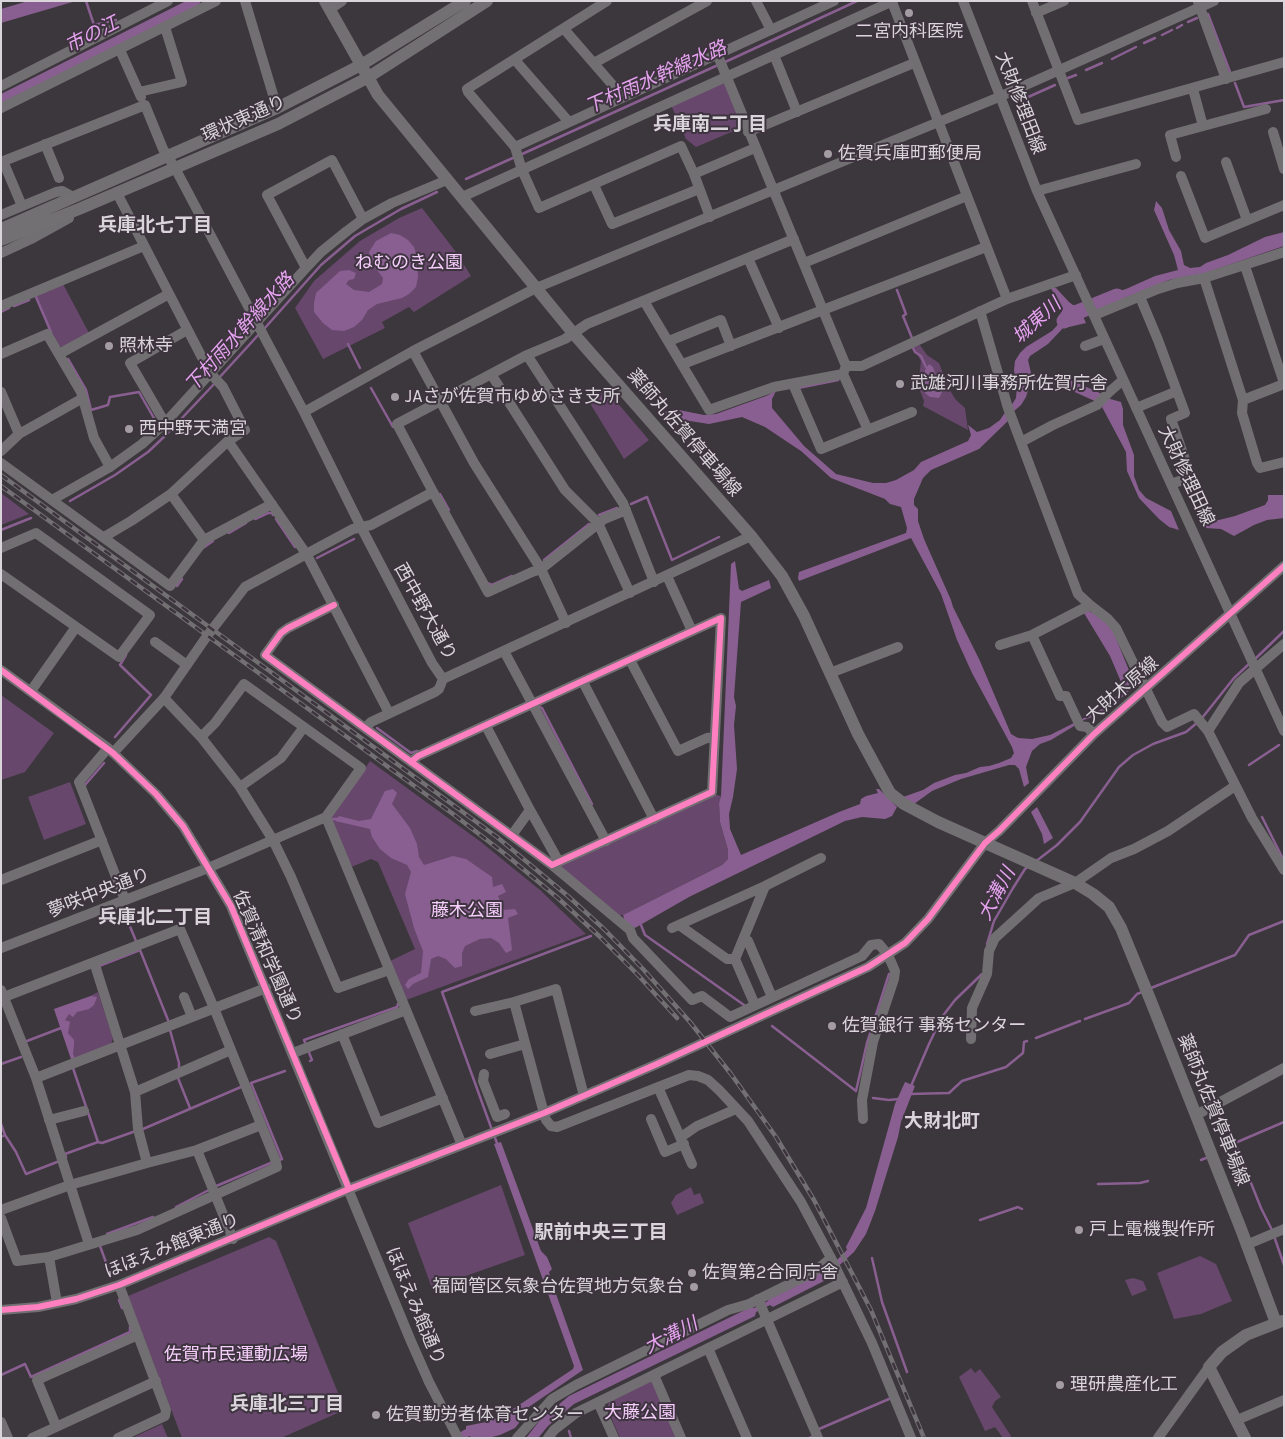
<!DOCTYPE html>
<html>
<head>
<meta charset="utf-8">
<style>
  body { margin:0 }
  #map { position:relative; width:1285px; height:1439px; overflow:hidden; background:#3c373c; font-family:Karla,sans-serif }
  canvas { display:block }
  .frame { position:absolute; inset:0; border:2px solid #dad4db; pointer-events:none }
</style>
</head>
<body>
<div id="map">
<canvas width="1285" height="1439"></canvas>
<div class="frame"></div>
</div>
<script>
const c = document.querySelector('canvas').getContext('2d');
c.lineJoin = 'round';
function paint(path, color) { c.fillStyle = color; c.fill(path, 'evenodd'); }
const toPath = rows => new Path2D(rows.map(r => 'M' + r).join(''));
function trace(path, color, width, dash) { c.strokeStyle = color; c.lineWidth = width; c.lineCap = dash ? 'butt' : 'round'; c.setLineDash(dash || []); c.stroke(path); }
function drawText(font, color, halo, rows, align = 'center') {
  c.font = font + ' Karla,"Noto Sans JP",sans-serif'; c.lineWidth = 4; c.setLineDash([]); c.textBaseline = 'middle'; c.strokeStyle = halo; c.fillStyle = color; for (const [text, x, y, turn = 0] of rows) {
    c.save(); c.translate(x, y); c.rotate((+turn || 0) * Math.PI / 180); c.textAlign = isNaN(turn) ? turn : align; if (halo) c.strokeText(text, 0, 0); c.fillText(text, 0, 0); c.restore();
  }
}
const green = toPath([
  [720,82,725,83,743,127,696,147,686,139,671,105],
  [422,208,456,252,471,276,414,312,409,307,382,322,385,328,323,359,295,308,314,281,360,241,399,218],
  [63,284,89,333,63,347,59,346,49,330,35,296],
  [917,341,927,355,939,363,949,389,956,400,965,408,968,430,923,406,924,401,917,383,919,378,921,361,912,346],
  [604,387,649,440,624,459,588,400],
  [1,493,29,514,1,525],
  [1,695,54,733,25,772,1,780],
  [370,761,481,842,540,890,586,934,406,1000,390,961,415,949,378,862,371,859,351,867,331,818],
  [70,782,86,824,44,840,28,797],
  [713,794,721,796,719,803,720,822,728,850,728,859,722,865,623,915,619,915,559,866],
  [98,992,113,1038,111,1045,71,1059,54,1009,88,997],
  [501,1185,525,1255,432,1288,408,1223],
  [691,1187,694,1195,700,1193,704,1203,677,1215,671,1203,676,1195],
  [269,1237,276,1241,343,1405,340,1412,281,1438,182,1438,128,1296],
  [1200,1256,1216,1264,1232,1301,1201,1314,1174,1319,1157,1273],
  [1133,1278,1143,1281,1147,1290,1132,1296,1125,1280],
  [971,1368,975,1373,980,1369,1001,1397,995,1401,992,1407,1011,1436,1010,1438,1003,1438,995,1427,985,1431,959,1377],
  [650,1381,655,1384,677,1438,620,1438,607,1408,610,1400],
  [162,1424,168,1438,132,1438]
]);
const water = toPath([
  [28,1,76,1,1,23,1,9],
  [1156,201,1162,208,1169,230,1181,251,1184,265,1190,268,1200,267,1206,263,1228,255,1265,237,1284,232,1284,246,1205,273,1169,280,1122,299,1100,306,1097,298,1126,289,1155,276,1178,270,1174,255,1154,210],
  [391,233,400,235,408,240,414,247,417,257,418,277,416,287,409,294,402,298,377,304,368,310,362,320,354,327,344,331,332,330,323,323,314,312,314,303,316,293,340,271,349,270,356,273,354,279,349,280,346,284,354,290,369,292,382,284,383,278,371,262,369,252,376,241],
  [1051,288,1056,288,1069,302,1073,305,1078,305,1086,323,1069,327,1065,326,1048,344,1030,356,1028,360,1031,373,1034,377,1042,380,1064,377,1102,394,1097,402,1059,385,1038,383,1030,384,1026,397,1021,405,1013,412,1011,406,1016,398,1017,386,1014,370,1015,361,1020,353,1026,347,1052,331,1063,319,1062,311],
  [929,364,933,367,939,384,944,388,939,398,930,397,925,393,923,388,922,383,925,379,925,370],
  [776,391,772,399,772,408,804,446,836,474,873,483,886,483,896,480,914,470,921,462,968,441,971,435,968,425,977,432,989,428,1000,420,1006,411,1009,420,979,449,931,470,923,478,914,499,914,505,918,509,918,521,924,539,951,600,953,607,980,661,1011,734,1018,738,1032,739,1050,735,1104,708,1124,689,1110,656,1084,613,1087,610,1104,619,1113,631,1135,685,1112,707,1103,713,1084,720,1051,740,1040,744,1032,751,1026,767,1029,783,1024,787,1019,769,1015,765,1009,765,961,779,932,791,914,804,903,797,923,790,934,783,955,775,966,773,980,767,989,766,999,763,1011,758,1014,753,1012,747,972,673,957,640,941,594,911,538,799,581,798,578,799,572,906,533,907,528,901,507,890,504,885,499,831,478,801,451,765,427,742,417,709,424,664,417,659,412,679,410,704,415,716,414,766,396],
  [1107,398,1121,402,1123,409,1123,425,1134,455,1134,476,1139,490,1146,498,1171,511,1179,530,1169,527,1159,519,1139,498,1127,471,1126,452,1102,407],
  [1268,495,1284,495,1284,518,1267,520,1254,525,1234,536,1221,529,1205,528,1201,520,1208,518,1219,520,1235,516,1265,505,1268,500],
  [735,561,739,589,742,591,769,580,771,588,741,602,734,697,736,706,734,725,737,769,733,797,729,814,730,829,741,855,839,812,860,804,861,799,866,796,878,793,876,789,879,789,897,807,892,816,885,819,862,817,845,821,689,897,635,928,625,922,623,915,722,865,728,859,728,850,720,822,719,803,721,796,731,564],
  [393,789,397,793,392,804,410,828,417,844,419,857,424,865,453,856,466,859,492,877,493,887,502,884,506,892,498,896,504,910,515,909,518,914,508,918,512,950,506,953,499,943,491,938,480,939,465,946,462,953,462,966,455,968,446,959,438,956,431,959,428,977,413,984,408,989,405,985,409,979,421,973,423,951,414,928,405,894,411,872,407,865,391,858,380,849,372,837,370,829,335,821,339,816,359,821,371,819,385,791],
  [1037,807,1053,838,1044,844,1042,834,1031,812],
  [91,996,97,997,94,1005,89,1009,77,1012,73,1017,69,1014,65,1020,70,1022,68,1033,74,1040,74,1044,73,1054,75,1058,71,1059,54,1009],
  [905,1082,915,1086,901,1122,898,1137,875,1211,866,1234,854,1252,832,1272,828,1279,773,1307,770,1305,756,1312,755,1316,574,1404,548,1426,538,1438,526,1438,540,1420,569,1396,751,1307,754,1308,768,1301,769,1298,826,1267,830,1267,847,1250,846,1247,866,1208,895,1104],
  [501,1142,541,1251,547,1257,552,1269,549,1272,550,1277,583,1370,520,1413,519,1423,515,1428,500,1435,488,1438,471,1438,470,1436,465,1438,449,1438,466,1429,466,1426,486,1422,504,1415,573,1369,574,1366,494,1144]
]);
const stream = toPath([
  [86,1,94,25,116,20],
  [1208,14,1230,72],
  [1188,22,1197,18],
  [1177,28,1182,25],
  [1162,35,1172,30],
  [1144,43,1155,38],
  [1112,59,1136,47],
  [723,63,857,1],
  [1086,70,1102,63],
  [1068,78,1076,75],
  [1235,83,1244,107,1284,100],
  [1026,98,1055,85],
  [520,155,718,65],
  [466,179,515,157],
  [897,290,906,314,903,316,912,338],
  [36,297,51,332],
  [14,306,29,300],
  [1,312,9,308],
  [264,329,321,265,355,236,401,209,437,192],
  [348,344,360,368],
  [912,346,915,352,921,356,926,367],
  [68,359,86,390,91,410,108,405,110,397,139,392,155,420],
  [218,379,260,333],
  [371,388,393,427],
  [798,388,838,380],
  [440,494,449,510],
  [70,501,115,475,148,452,166,435,215,383],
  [631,504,647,497,672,560,719,537],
  [599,515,617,508],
  [255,519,268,513,272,513,273,515],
  [276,519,295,547],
  [1,530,31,518],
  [229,533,246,523],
  [203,548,213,541],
  [317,558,354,539],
  [544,560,589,524],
  [487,583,492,585,512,576],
  [177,586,182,579],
  [1255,659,1284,631],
  [536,705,542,708,592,804],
  [1202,718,1234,678,1249,664],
  [377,728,411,753,417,751],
  [115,737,151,695,120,665,126,655],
  [1249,765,1279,745],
  [85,786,85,785,104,763],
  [1262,817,1283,859],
  [333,819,337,819],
  [1035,862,1057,845,1080,822,1119,767,1133,755,1153,744,1186,732,1198,722],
  [124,912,136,941],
  [641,925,645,935,744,1005],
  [987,944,994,921,1013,888,1025,869,1029,866],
  [100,968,99,966,140,950,168,1020],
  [1151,988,1235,955,1249,935,1284,921],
  [1085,1019,1129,1003,1137,994,1142,992],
  [772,1026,856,1091,867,1043,889,974],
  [170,1030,179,1063,179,1069],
  [1036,1038,1080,1021],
  [27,1041,61,1028],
  [306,1045,304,1040,397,1007,398,1004],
  [308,1050,312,1060,310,1061],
  [1,1064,21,1057],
  [73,1068,98,1142],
  [178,1078,190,1108],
  [911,1086,929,1044,942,1017,955,1000,982,974],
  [910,1094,949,1093,962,1081,1006,1067,1023,1053,1024,1042,1027,1041],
  [873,1098,889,1100,899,1099],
  [1,1124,5,1135],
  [143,1129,241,1087],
  [492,1130,442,992,591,936],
  [494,1135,498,1146],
  [1,1137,5,1135,16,1152,26,1174,57,1162],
  [66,1157,65,1154,98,1142,102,1143,133,1132],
  [279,1160,282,1159,251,1083,285,1071],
  [1201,1160,1206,1158],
  [1098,1184,1140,1183,1148,1181],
  [214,1187,273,1162],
  [176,1207,209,1190],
  [980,1220,1018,1207,1022,1209],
  [1272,1230,1261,1208,1235,1143,1284,1122],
  [107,1234,153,1217],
  [1274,1236,1284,1265],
  [100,1246,111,1276],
  [872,1258,882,1302,907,1372],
  [119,1300,122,1308],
  [1,1375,25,1364,31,1377,130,1332,130,1327],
  [819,1429,889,1399],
  [569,1431,571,1438],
  [809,1438,811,1437]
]);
const canal = toPath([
  [1,99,196,1]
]);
const river = toPath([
  [1064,321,1068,316,1117,296]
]);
const minor = toPath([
  [245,1,277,108],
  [607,1,467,89,468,92,515,147,522,170,539,208,681,146,694,174,710,217],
  [756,1,771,30],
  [963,1,1037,191,1284,731],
  [1032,1,1078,120,1284,62],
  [892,2,1007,299],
  [1198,2,1226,79],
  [330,9,342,1],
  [1036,13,1064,1],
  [564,29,623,97],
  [120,50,141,97],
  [774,55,797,112],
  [515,60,569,122],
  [594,63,707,1],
  [1,86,168,1],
  [1193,89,1203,126],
  [139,92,182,82,165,27],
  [1,108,216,1],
  [748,132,914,63],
  [1273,132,1284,169],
  [45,144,59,178],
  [515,147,834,1],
  [1176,157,1170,135,1266,109],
  [3,161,22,206],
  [1,162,145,105,163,149,175,168,304,412,361,527,432,663,443,679],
  [1226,162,1247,220],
  [694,174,755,148],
  [1181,176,1205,238,1284,205],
  [594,185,612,224,699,189],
  [1037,191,1136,164],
  [462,197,893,1],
  [1,215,56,192,62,191,73,197],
  [1,253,31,239,69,218],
  [748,258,779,328],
  [804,263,967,196],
  [1245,266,1284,383],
  [306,268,267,195,332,160,363,219],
  [1204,278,1243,400,1284,384],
  [1140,297,1158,340,1185,413,1171,419,1191,477,1171,484],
  [644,301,709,410,774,387,843,374,846,366,718,56],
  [1,306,144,246],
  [980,311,1008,408,1078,594,1090,605,1108,619,1116,628,1162,722,1167,727,1194,714,1208,731,1252,818,1284,870],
  [1095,315,1158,289,1177,283,1204,278,1284,252],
  [669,341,721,320,731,346],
  [1085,346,1104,339],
  [413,351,474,463,541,569,566,623],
  [1,354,47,334,81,392,94,438,110,467],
  [59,354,169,294],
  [527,355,565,339,587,324,794,239],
  [683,364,986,247],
  [846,366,862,366,1007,299,1076,275],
  [491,374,565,490,598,523,630,593],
  [843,374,868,430],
  [793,384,821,449,912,412],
  [1,392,19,434],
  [1243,400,1242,413,1257,463,1260,468,1284,462],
  [1136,408,1177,391],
  [304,412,413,351,536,288,999,97,1214,1],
  [165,423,130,363,187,330],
  [228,441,307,555,389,713],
  [1021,442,1053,425,1097,405,1108,393,1123,380],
  [1,451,19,434,83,398],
  [1,463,170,586,204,540,272,504],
  [433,492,488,592,532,572,541,569,604,519,626,510],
  [171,494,204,540],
  [52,500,110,467,142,444,165,423,306,268,321,252,347,231,363,219,392,203,447,180],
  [104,537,131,521,171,494,228,441,245,430,223,387,210,373,117,193],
  [1,548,36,533,150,615,119,657,1,574],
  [667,576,692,631],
  [334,605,288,628,281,633,265,655,552,865,712,792,721,618,418,756,411,762],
  [1032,635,1060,696,1066,696,1080,726,1087,727,1094,734],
  [155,642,187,665],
  [1000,645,1032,635,1090,605],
  [504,651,606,841],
  [630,660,678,751,707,738,715,737],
  [1,670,108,748,156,794,183,826,231,906,410,1339,429,1382,458,1438],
  [830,673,898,647],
  [443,679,751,536],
  [583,682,654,819],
  [31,691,76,627],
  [164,698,201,737,240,787,273,840,291,877,338,988,389,970],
  [486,726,530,810,512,835],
  [365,728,371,722,435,692,439,689,443,679],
  [1208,731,1239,683,1284,644],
  [108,748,79,782,125,900],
  [113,753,164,698,207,636,245,587,353,529,371,525,433,492,397,424,527,355,623,503,654,582],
  [240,787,281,758,304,727],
  [530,810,559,862],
  [326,817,462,1145],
  [552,865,630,930,633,938,692,1000,702,996,730,1017,862,956,871,945,879,944,888,955,895,971,894,979,873,1042,862,1100,863,1119],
  [1,880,102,840],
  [679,925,727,959,735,959],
  [672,928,765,886],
  [748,941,772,997],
  [1,948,208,868,326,817,361,768,244,684,215,723,201,737],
  [94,962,135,1092,138,1129,147,1163],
  [1,990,36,1078,89,1244],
  [184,997,192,1017],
  [755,1005,735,959,765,886,821,858],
  [475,1011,514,1002],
  [342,1034,378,1123,443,1098],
  [971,1039,972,1008,987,974,989,951,995,938,1039,898,1075,883,1111,858,1134,849,1168,831,1235,786],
  [293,1053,406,1010],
  [490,1054,525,1044],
  [484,1074,483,1081,497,1117,505,1114],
  [36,1078,266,988],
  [658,1087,692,1164],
  [135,1092,231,1050],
  [584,1096,556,989,514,1002,542,1106,546,1120,551,1126,557,1127,689,1075,698,1076,708,1080,719,1090,748,1121,801,1202,831,1258,872,1343,911,1438],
  [1196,1115,1284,1068],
  [651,1119,665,1152,684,1144],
  [49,1120,84,1111],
  [681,1137,697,1126,736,1109],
  [197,1150,233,1239],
  [1,1210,70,1185,147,1163,197,1150,261,1125],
  [1,1218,17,1261,49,1257,137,1230,277,1167,275,1159,214,1008,180,929,4,997],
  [1246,1245,1284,1229],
  [49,1257,57,1303],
  [758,1299,818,1438],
  [1,1310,38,1307,76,1299,119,1285,349,1189,544,1113,657,1064,868,967,905,943,928,919,985,843,999,831,1094,734,1284,566],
  [708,1348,747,1438],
  [654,1375,681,1438],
  [598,1402,614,1438],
  [1237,1420,1284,1400],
  [1,1422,8,1438],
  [56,1426,37,1380,138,1335],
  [32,1438,156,1381],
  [118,1438,165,1416,166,1410,119,1285],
  [517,1438,552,1399,576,1385,728,1310,749,1304,814,1272,831,1258],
  [548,1438,554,1430,576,1413,843,1282],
  [1158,1438,1209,1367]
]);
const major = toPath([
  [325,1,378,95,573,333,751,536,782,576,804,616,858,734,890,793,904,804,938,822,1075,883,1093,894,1109,907,1121,928,1152,1004,1241,1229,1276,1323],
  [1,229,277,108,361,65,465,1],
  [1,240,79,209,278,124,367,78,487,1],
  [1245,1438,1209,1367,1222,1352,1246,1335,1282,1321]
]);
const rail = toPath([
  [1,475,497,837,569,897,604,929,643,969,690,1022,731,1074,776,1137,814,1200,871,1310,924,1438],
  [1,486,453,814,505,854,559,899,599,936,637,974,677,1018]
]);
const cycleway = toPath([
  [334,605,288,628,281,633,265,655,552,865,712,792,721,618,418,756,411,762],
  [1,670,113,753,156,794,183,826,231,906,349,1189],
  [1,1310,38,1307,76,1299,119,1285,349,1189,544,1113,657,1064,868,967,905,943,928,919,985,843,999,831,1094,734,1284,566]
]);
const markers = [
  [909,13,5,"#a39da3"],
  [828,154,5,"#a39da3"],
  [109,346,5,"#a39da3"],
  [900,384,5,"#a39da3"],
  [395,397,5,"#a39da3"],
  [129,429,5,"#a39da3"],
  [832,1026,5,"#a39da3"],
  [1079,1230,5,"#a39da3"],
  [692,1273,5,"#a39da3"],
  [694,1287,5,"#a39da3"],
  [1060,1385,5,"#a39da3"],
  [376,1415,5,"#a39da3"]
];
const poiNames = [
  ["二宮内科医院",909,32,"center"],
  ["佐賀兵庫町郵便局",838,154],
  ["照林寺",119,346],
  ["武雄河川事務所佐賀庁舎",910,384],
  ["JAさが佐賀市ゆめさき支所",405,397],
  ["西中野天満宮",139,429],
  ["佐賀銀行 事務センター",842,1026],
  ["戸上電機製作所",1089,1230],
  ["佐賀第2合同庁舎",702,1273],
  ["福岡管区気象台佐賀地方気象台",684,1287,"right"],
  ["理研農産化工",1070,1385],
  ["佐賀勤労者体育センター",386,1415]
];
const streetNames = [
  ["大財修理田線",1020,103,69],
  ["環状東通り",244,119,-24],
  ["薬師丸佐賀停車場線",684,433,49],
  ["大財修理田線",1186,476,65],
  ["西中野大通り",425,612,61],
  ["大財木原線",1122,690,-41],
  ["夢咲中央通り",99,893,-21],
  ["佐賀清和学園通り",267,957,66],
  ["薬師丸佐賀停車場線",1213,1110,68],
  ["ほほえみ館東通り",172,1246,-22],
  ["ほほえみ館通り",415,1306,67]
];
const parkNames = [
  ["ねむのき公園",409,263],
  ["藤木公園",467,911],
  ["佐賀市民運動広場",236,1355],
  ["大藤公園",640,1413]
];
const waterNames = [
  ["市の江",92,35,-27],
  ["下村雨水幹線水路",656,78,-24],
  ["城東川",1037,321,-42],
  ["下村雨水幹線水路",240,333,-48],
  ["大溝川",997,894,-62],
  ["大溝川",671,1336,-27]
];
const neighbourhoodNames = [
  ["兵庫南二丁目",710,125],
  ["兵庫北七丁目",155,226],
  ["兵庫北二丁目",155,918],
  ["大財北町",942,1122],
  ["駅前中央三丁目",601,1233],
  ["兵庫北三丁目",287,1405]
];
paint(green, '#67476c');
paint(water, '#895f91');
trace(stream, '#895f91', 2.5);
trace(canal, '#895f91', 9);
trace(river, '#895f91', 15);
trace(minor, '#726f72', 10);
trace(major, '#737073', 12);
trace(rail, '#737073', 4.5);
trace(rail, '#3e343f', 2.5, [8]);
trace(cycleway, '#ff80c0', 6);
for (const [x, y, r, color] of markers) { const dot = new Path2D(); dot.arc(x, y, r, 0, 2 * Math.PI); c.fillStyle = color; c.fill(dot); trace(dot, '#3e343f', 2); }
drawText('18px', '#dad4db', '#3e343f', poiNames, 'left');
drawText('18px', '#dad4db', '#3e343f', streetNames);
drawText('18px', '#f6cefc', '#3e343f', parkNames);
drawText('italic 19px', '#e5a3ef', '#3e343f', waterNames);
drawText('bold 19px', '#dad4db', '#3e343f', neighbourhoodNames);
</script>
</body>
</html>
